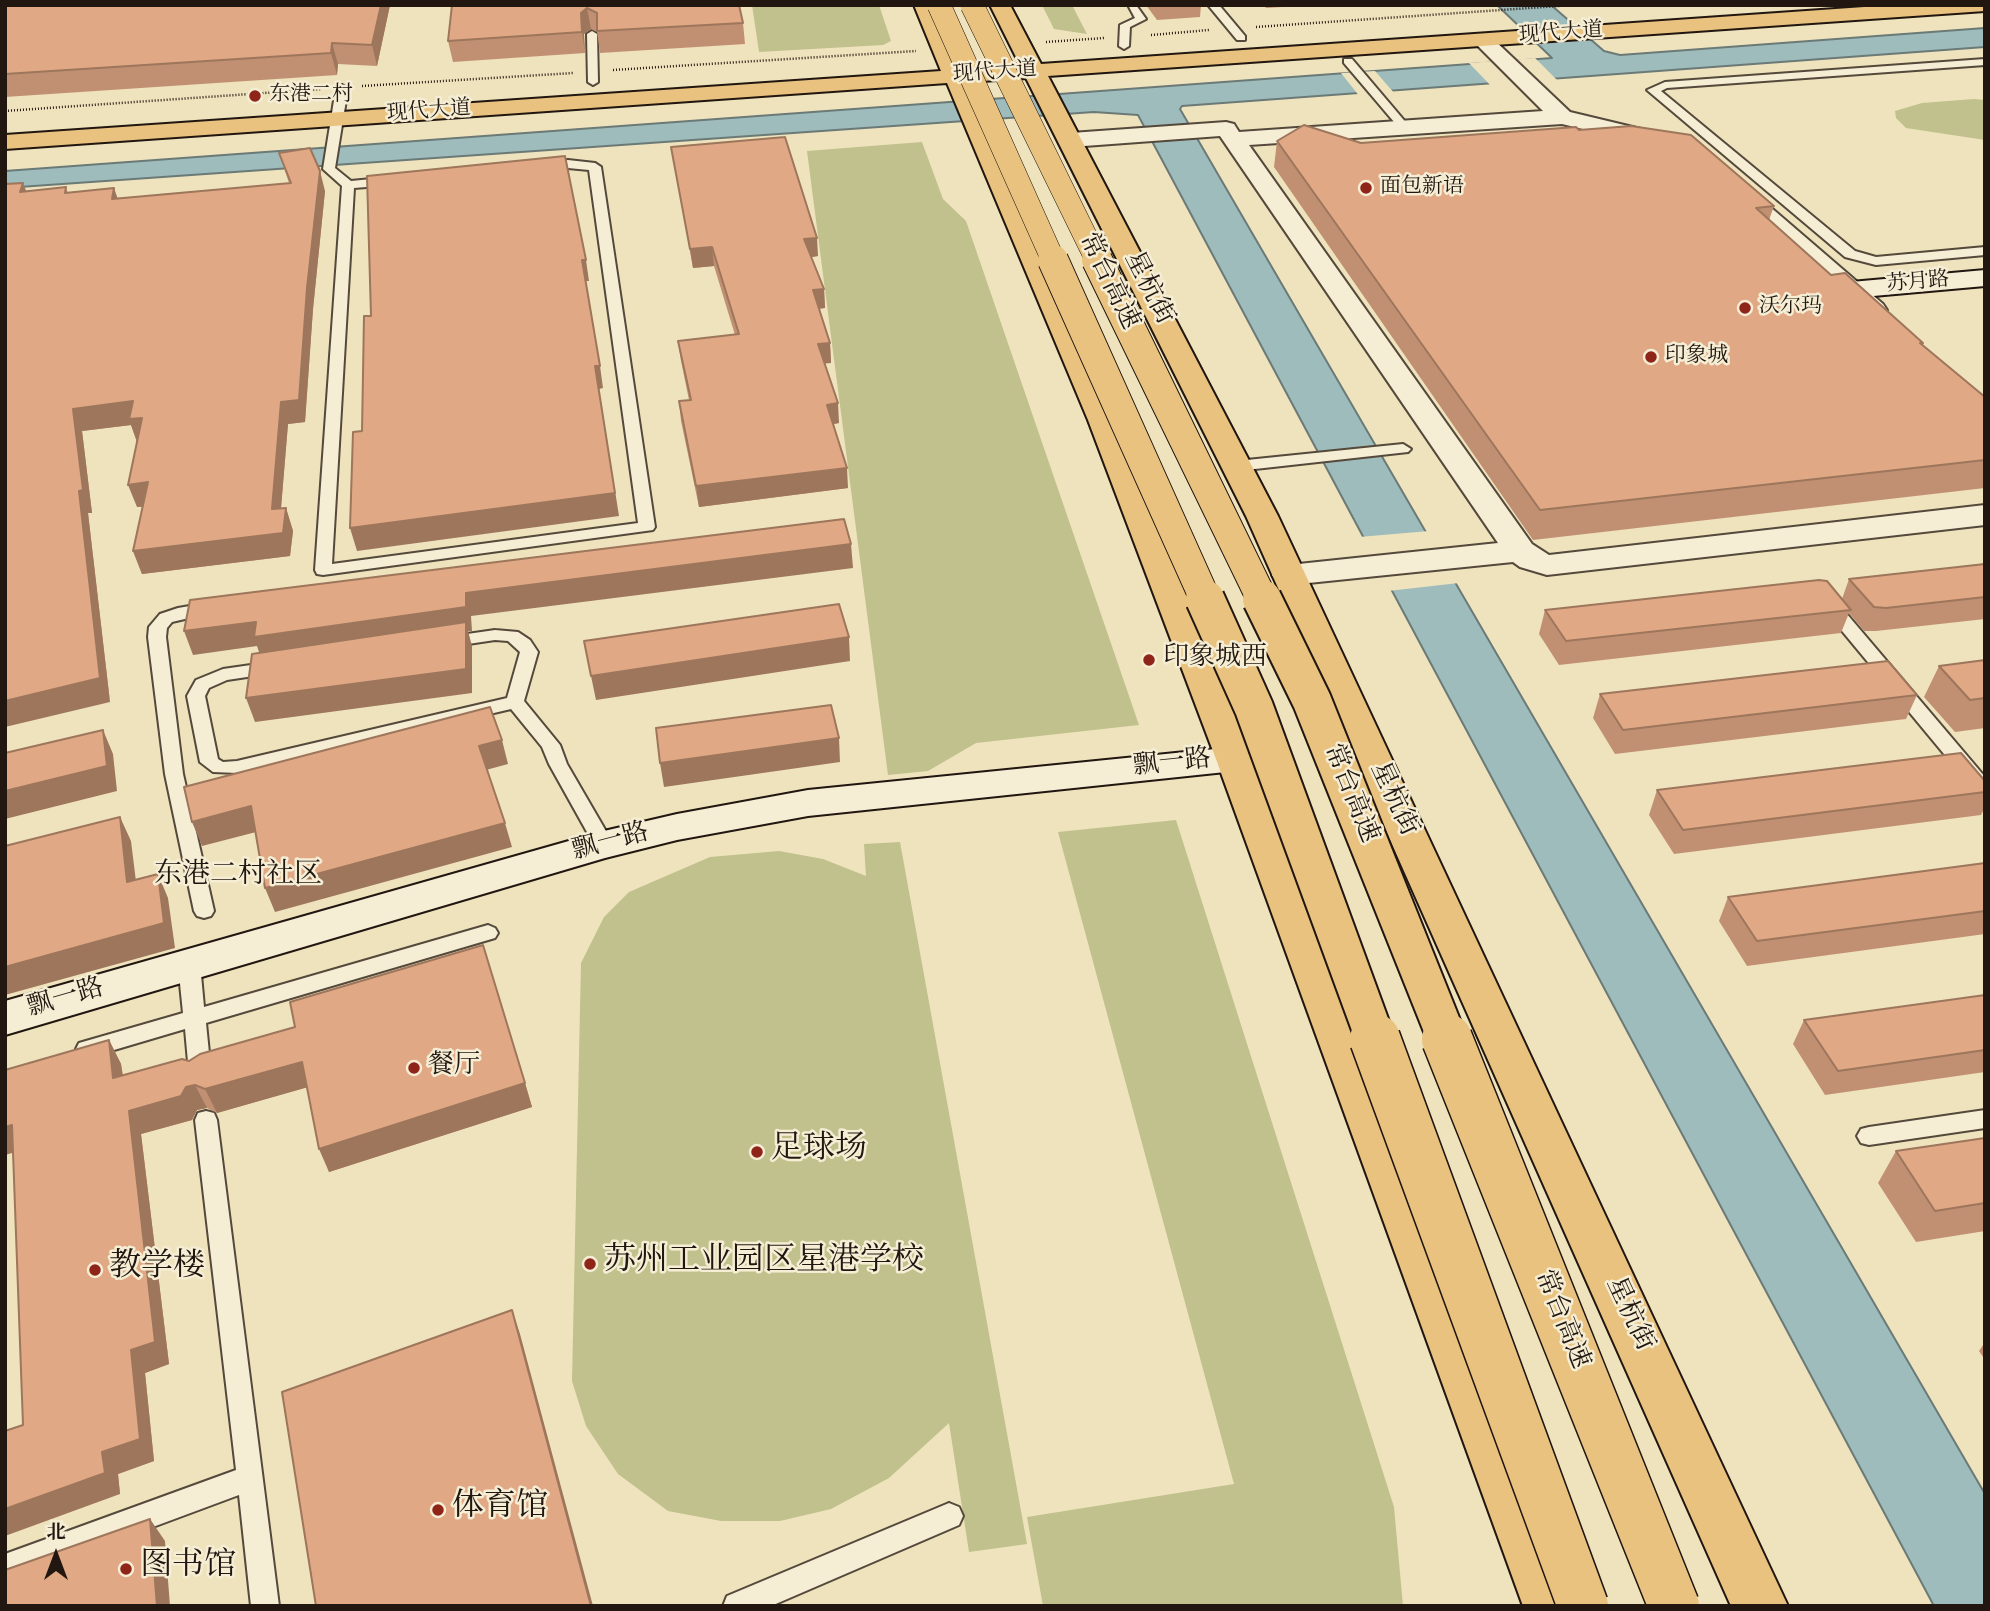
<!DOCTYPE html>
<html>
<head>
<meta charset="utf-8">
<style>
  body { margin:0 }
  #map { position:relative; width:1990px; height:1611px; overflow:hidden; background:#efe3bd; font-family:"Sorts Mill Goudy","Noto Serif SC",serif }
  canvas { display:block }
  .frame { position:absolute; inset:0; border:7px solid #211610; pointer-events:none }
  .north { position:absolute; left:21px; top:1520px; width:70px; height:70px; -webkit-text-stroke:5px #f5edd4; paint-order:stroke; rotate:0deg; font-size:19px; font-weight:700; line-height:28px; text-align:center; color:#211610 }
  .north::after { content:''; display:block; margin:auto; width:24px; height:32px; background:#211610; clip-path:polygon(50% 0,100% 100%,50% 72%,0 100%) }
</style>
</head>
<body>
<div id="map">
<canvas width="1990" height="1611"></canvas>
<div class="frame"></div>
<div class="north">北</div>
</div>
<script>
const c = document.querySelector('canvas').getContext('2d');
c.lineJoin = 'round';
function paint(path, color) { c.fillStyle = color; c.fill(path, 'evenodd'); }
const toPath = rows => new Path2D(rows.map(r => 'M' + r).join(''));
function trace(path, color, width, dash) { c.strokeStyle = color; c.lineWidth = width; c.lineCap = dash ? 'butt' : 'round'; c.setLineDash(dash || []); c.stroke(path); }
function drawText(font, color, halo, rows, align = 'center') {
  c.font = font + ' "Sorts Mill Goudy","Noto Serif SC",serif'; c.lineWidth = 5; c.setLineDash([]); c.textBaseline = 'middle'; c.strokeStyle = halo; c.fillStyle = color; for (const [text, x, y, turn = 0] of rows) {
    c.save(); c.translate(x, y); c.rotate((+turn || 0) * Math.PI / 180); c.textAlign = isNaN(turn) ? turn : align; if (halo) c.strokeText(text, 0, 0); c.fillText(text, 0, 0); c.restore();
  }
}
const green = toPath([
  [752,5,879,5,891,41,883,45,759,52],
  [1042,5,1072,5,1087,34,1054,29],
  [1974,99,1985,100,1985,140,1906,128,1896,118,1895,111,1922,103],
  [922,142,943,199,966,221,1139,725,976,743,928,771,888,775,807,151],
  [1176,820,1394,1507,1403,1606,1043,1606,1027,1517,1234,1484,1058,832],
  [900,842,1027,1544,969,1552,949,1423,889,1478,831,1509,780,1521,721,1521,668,1511,618,1474,586,1426,572,1381,581,963,604,917,629,892,710,857,779,851,823,859,866,876,864,844]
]);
const water = toPath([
  [1497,5,1551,5,1604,51,1620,55,1985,28,1985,47,1182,106,1180,109,1985,1494,1985,1606,1934,1606,1138,115,1094,112,5,188,5,171,1552,58,1497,5]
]);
const pier = toPath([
  [1535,58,1559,82,1492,87,1469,63],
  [1375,71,1395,94,1360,97,1341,73],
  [1429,531,1459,583,1388,591,1359,537]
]);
const path = toPath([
  [1256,27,1573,5],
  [1151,35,1209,30],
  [1046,42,1104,38],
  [613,70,916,51],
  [362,86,573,73],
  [5,111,322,89]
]);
const lane = toPath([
  [1128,5,1136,5,1146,19,1130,27,1129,46,1124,49,1119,46,1120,25,1135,18,1128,5],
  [1208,5,1219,5,1245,36,1245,40,1237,40,1208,5],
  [592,31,597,34,598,82,593,85,588,82,587,34,592,31],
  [1344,59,1352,59,1408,125,1408,129,1400,129,1344,63,1344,59],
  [1985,59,1985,65,1667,88,1661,91,1855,251,1876,257,1985,247,1985,255,1876,265,1845,257,1647,90,1665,82,1985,59],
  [342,85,348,88,335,168,351,181,392,177,398,181,392,185,354,188,332,564,638,523,589,170,568,168,540,171,534,167,540,163,568,160,595,163,601,167,655,527,653,530,323,575,317,574,315,570,342,186,323,169,336,88,342,85],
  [1403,444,1411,449,1408,452,1237,471,1229,466,1237,461,1403,444],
  [1829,599,1835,600,1985,777,1985,796,1978,795,1823,608,1821,604,1829,599],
  [213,602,219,603,221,607,219,611,172,622,167,628,166,637,183,774,214,911,211,916,204,918,197,916,194,911,165,774,148,637,149,627,160,614,178,608,213,602],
  [495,630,518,632,530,640,538,652,524,701,560,745,567,764,614,845,611,850,597,850,549,764,542,747,511,709,237,773,213,772,200,762,187,696,196,680,223,669,495,630],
  [495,640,508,641,520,652,507,698,237,761,223,762,218,759,205,696,209,688,227,680,495,640],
  [488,925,495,928,498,933,495,938,206,1023,211,1073,208,1079,200,1082,192,1079,189,1073,185,1029,87,1058,79,1055,76,1049,79,1043,183,1013,178,964,182,958,189,956,196,958,200,964,204,1007,488,925],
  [1985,1110,1985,1128,1869,1145,1861,1143,1857,1136,1861,1129,1869,1127,1985,1110],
  [206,1111,214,1113,217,1120,279,1606,251,1606,239,1495,5,1582,5,1554,236,1470,195,1120,198,1113,206,1111],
  [949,1503,959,1507,963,1516,959,1525,771,1606,723,1606,727,1596,949,1503]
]);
const street = toPath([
  [1484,35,1491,37,1570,112,1666,135,1670,140,1666,145,1658,147,1562,124,1249,145,1532,544,1549,555,1985,505,1985,525,1547,575,1520,567,1513,562,1289,585,1277,582,1272,575,1277,568,1289,565,1498,543,1220,136,1071,147,1063,145,1059,140,1063,135,1071,133,1226,122,1234,124,1239,132,1543,111,1473,41,1477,37,1484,35],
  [1731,179,1740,181,1883,304,1887,310,1883,316,1873,318,1863,316,1722,191,1719,186,1722,181,1731,179]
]);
const secondary = toPath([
  [1985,270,1985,286,1851,298,1842,296,1838,290,1842,284,1851,282,1985,270],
  [1235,747,1248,750,1254,759,1248,768,1235,771,808,816,677,840,605,858,5,1035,5,1001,604,831,677,814,808,790,1235,747]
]);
const primary = toPath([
  [914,5,934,5,963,69,1020,65,990,5,1010,5,1041,64,1893,5,1985,5,1985,11,1048,76,1278,516,1788,1606,1731,1606,1246,516,1026,78,968,82,1118,420,1254,759,1579,1606,1523,1606,1216,759,1088,420,947,83,5,149,5,135,941,71,914,5]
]);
const highwayBridgeFar3 = toPath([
  [939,5,1054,262],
  [972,5,1098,262]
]);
const highwayBridgeFar2 = toPath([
  [1053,260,1206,601],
  [1097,260,1263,601]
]);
const highwayBridgeFar1 = toPath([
  [1205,599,1254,708,1376,1041],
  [1262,599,1312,701,1448,1041]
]);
const highwayBridge = toPath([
  [1375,1039,1583,1606],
  [1447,1039,1674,1606]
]);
const wall = toPath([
  [5,5,390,5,377,66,338,64,337,75,5,97],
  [452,5,739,5,743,23,745,44,600,53,597,32,591,29,584,34,585,53,453,62,448,41],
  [1146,5,1201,5,1200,17,1157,20],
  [1264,5,1314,5,1266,8],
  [1579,130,1774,206,1769,220,1831,275,1922,345,1985,397,1985,488,1533,540,1274,167,1277,141,1361,143],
  [671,147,818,256,811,257,824,289,825,308,819,309,830,343,831,363,825,363,839,423,833,424,848,488,699,507,681,421,679,401,689,400,681,361,678,341,735,335,714,266,693,268],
  [279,153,325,191,313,309,305,422,288,424,281,508,286,508,293,531,290,556,142,574,133,551,143,507,137,507,137,442,131,425,82,431,92,513,88,513,110,702,27,192,66,187,68,193,118,199,289,183],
  [1985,564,1985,619,1876,631,1864,631,1849,613,1841,633,1559,665,1539,634,1545,610,1842,599,1849,579],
  [1985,660,1985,728,1955,732,1924,697,1939,666],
  [1600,694,1917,695,1906,719,1615,754,1593,718],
  [1985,781,1985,807,1981,815,1674,854,1649,815,1657,790],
  [1985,863,1985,934,1747,966,1719,921,1728,897],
  [1985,995,1985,1072,1825,1095,1793,1044,1804,1020],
  [109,1040,121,1064,123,1075,189,1061,525,1083,532,1107,329,1172,307,1087,217,1113,207,1108,197,1110,192,1120,141,1134,169,1364,145,1373,154,1461,118,1474,120,1494,23,1425],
  [1985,1138,1985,1231,1916,1242,1878,1183,1896,1151],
  [1985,1342,1985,1360,1979,1351]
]);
const shadedWall = toPath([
  [381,5,390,5,377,66,372,45],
  [587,8,591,29,584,34,585,53,582,32,581,13],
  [332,43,338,64,337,75,331,53],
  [320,171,325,191,313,309,305,422,288,424,279,532,272,509,281,402],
  [23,183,31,203,20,192],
  [114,188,121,208,112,199],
  [817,238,818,256,806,258,804,239],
  [712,247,714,266,693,268,690,249],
  [582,260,586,260,589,281,585,281],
  [824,289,825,308,814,309,813,290],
  [830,343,831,363,820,364,818,344],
  [595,366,600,366,603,388,599,389,619,516,357,551,350,528],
  [133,401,142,418,137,442,131,425,82,431,92,513,88,513,110,702,5,727,5,701,79,491,73,409],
  [838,403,839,423,828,425,827,405],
  [847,468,848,488,699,507,696,486],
  [148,482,157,505,137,507,128,485],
  [286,508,293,531,290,556,142,574,133,551],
  [851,544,853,568,471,616,472,631,468,631,472,646,472,693,255,722,246,698,262,661,257,646,193,655,184,631,466,593],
  [849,637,850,661,596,700,591,676],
  [103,730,113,754,117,791,5,819,5,791],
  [839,738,840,762,664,787,660,763],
  [502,740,508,764,486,770,479,746],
  [251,806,260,831,202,846,192,822],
  [120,817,131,841,139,906,127,882],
  [505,823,512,847,275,912,265,888],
  [158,874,168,898,175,948,5,995,5,967],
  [109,1040,121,1064,126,1102,113,1078],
  [302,1062,312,1086,217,1113,205,1089],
  [525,1083,532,1107,329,1172,319,1149],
  [195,1085,207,1108,197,1110,192,1120,141,1134,169,1364,145,1373,154,1461,118,1474,120,1494,5,1536,5,1509,102,1452,131,1350,129,1111,186,1087],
  [12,1125,26,1149,5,1155,5,1127],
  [512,1310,520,1334,593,1606,591,1606],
  [150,1519,165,1541,170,1606,157,1606]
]);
const building = toPath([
  [5,5,381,5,372,45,332,43,331,53,5,74,5,5],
  [452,5,739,5,743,23,597,31,597,13,587,8,581,13,582,32,448,41,452,5],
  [1304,125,1361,143,1576,127,1579,130,1631,126,1691,135,1774,206,1756,208,1831,275,1845,273,1923,343,1920,343,1985,397,1985,460,1540,510,1277,141,1304,125],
  [785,137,817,238,804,239,824,289,813,290,830,343,818,344,838,403,827,405,847,468,696,486,679,401,691,400,678,341,739,334,712,247,690,249,671,147,785,137],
  [310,148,320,171,307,288,299,400,281,402,272,509,286,508,283,533,133,551,148,482,128,485,142,418,129,419,133,401,73,409,83,490,79,491,100,678,5,701,5,184,23,183,20,192,66,187,65,193,114,188,112,199,291,183,279,153,310,148],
  [565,156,586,260,582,260,600,366,595,366,615,493,350,528,353,432,362,431,364,316,371,316,367,176,565,156],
  [844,519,851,544,466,593,466,607,254,637,256,622,184,631,190,600,844,519],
  [1985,564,1985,597,1886,608,1874,607,1849,579,1985,564],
  [1819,580,1827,581,1851,610,1566,641,1545,610,1819,580],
  [839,604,849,637,591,676,584,641,839,604],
  [466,622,466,669,246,698,252,654,466,622],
  [1985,660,1985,698,1970,700,1939,666,1985,660],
  [1888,661,1917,695,1623,730,1600,694,1888,661],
  [831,705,839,738,660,763,656,728,831,705],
  [490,707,502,740,479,746,505,823,265,888,251,806,192,822,184,787,490,707],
  [103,730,107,766,5,791,5,753,103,730],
  [1961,753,1985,781,1985,792,1683,830,1657,790,1961,753],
  [120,817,127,882,158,874,164,923,5,967,5,846,120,817],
  [1985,863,1985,911,1757,941,1728,897,1985,863],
  [483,945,525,1083,319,1149,302,1062,205,1089,195,1085,186,1087,181,1096,129,1111,155,1342,131,1350,140,1439,102,1452,105,1473,5,1509,5,1431,23,1425,12,1125,5,1127,5,1070,109,1040,113,1078,182,1059,189,1061,200,1054,295,1027,290,1002,483,945],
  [1985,995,1985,1050,1838,1071,1804,1020,1985,995],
  [1985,1138,1985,1203,1935,1211,1896,1151,1985,1138],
  [512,1310,591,1606,316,1606,282,1392,512,1310],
  [150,1519,157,1606,5,1606,5,1570,150,1519]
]);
const markers = [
  [255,96,7,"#8f2418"],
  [1366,188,7,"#8f2418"],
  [1745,308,7,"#8f2418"],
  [1651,357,7,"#8f2418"],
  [1149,660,7,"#8f2418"],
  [414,1068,7,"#8f2418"],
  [757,1152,7,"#8f2418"],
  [590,1264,7,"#8f2418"],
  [95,1270,7,"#8f2418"],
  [438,1510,7,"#8f2418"],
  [126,1569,7,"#8f2418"]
];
const farStreetnames = [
  ["现代大道",1561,35,-4],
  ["现代大道",995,74,-4],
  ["现代大道",429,113,-4],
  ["苏月路",1918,284,-5]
];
const farPoinames = [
  ["东港二村",269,96],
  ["面包新语",1380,188],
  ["沃尔玛",1759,308],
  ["印象城",1665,357]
];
const streetNames = [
  ["常台高速",1107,282,64],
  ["星杭街",1147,289,63],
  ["飘一路",1172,765,-6],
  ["常台高速",1349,794,68],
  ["星杭街",1392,800,65],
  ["飘一路",611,844,-15],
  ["飘一路",66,1000,-16],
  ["星杭街",1628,1315,65],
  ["常台高速",1560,1320,68]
];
const poiNames = [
  ["印象城西",1163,660],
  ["餐厅",428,1068]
];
const neighbourhoodNames = [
  ["东港二村社区",238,877]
];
const nearPoinames = [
  ["足球场",771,1152],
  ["苏州工业园区星港学校",604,1264],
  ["教学楼",109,1270],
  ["体育馆",452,1510],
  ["图书馆",140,1569]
];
paint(green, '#c0c18c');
paint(water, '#9dbcbb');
trace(water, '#6b7a77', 2);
paint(pier, '#efe3bd');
trace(lane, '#54493b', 4);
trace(street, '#54493b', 4);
trace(secondary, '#211610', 4);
trace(primary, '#211610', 4);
trace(path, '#211610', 2.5, [1, 2]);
paint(lane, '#f5edd4');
paint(street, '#f5edd4');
paint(secondary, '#f5edd4');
paint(primary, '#e8c27e');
trace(highwayBridgeFar3, '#211610', 24, []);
trace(highwayBridgeFar2, '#211610', 32, []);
trace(highwayBridgeFar1, '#211610', 42, []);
trace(highwayBridge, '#211610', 53, []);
trace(highwayBridgeFar3, '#e8c27e', 23);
trace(highwayBridgeFar2, '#e8c27e', 30);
trace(highwayBridgeFar1, '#e8c27e', 38);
trace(highwayBridge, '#e8c27e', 50);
paint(wall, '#c19072');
paint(shadedWall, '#9d765c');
paint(building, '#e0a884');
trace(building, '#9d765c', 2);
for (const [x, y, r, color] of markers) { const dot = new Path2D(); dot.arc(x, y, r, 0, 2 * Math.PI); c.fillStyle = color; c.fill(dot); trace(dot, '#f5edd4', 2.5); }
drawText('21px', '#211610', '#f5edd4', farStreetnames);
drawText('21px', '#211610', '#f5edd4', farPoinames, 'left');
drawText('26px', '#211610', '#f5edd4', streetNames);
drawText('26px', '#211610', '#f5edd4', poiNames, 'left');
drawText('28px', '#211610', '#f5edd4', neighbourhoodNames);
drawText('32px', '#211610', '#f5edd4', nearPoinames, 'left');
</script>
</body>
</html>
